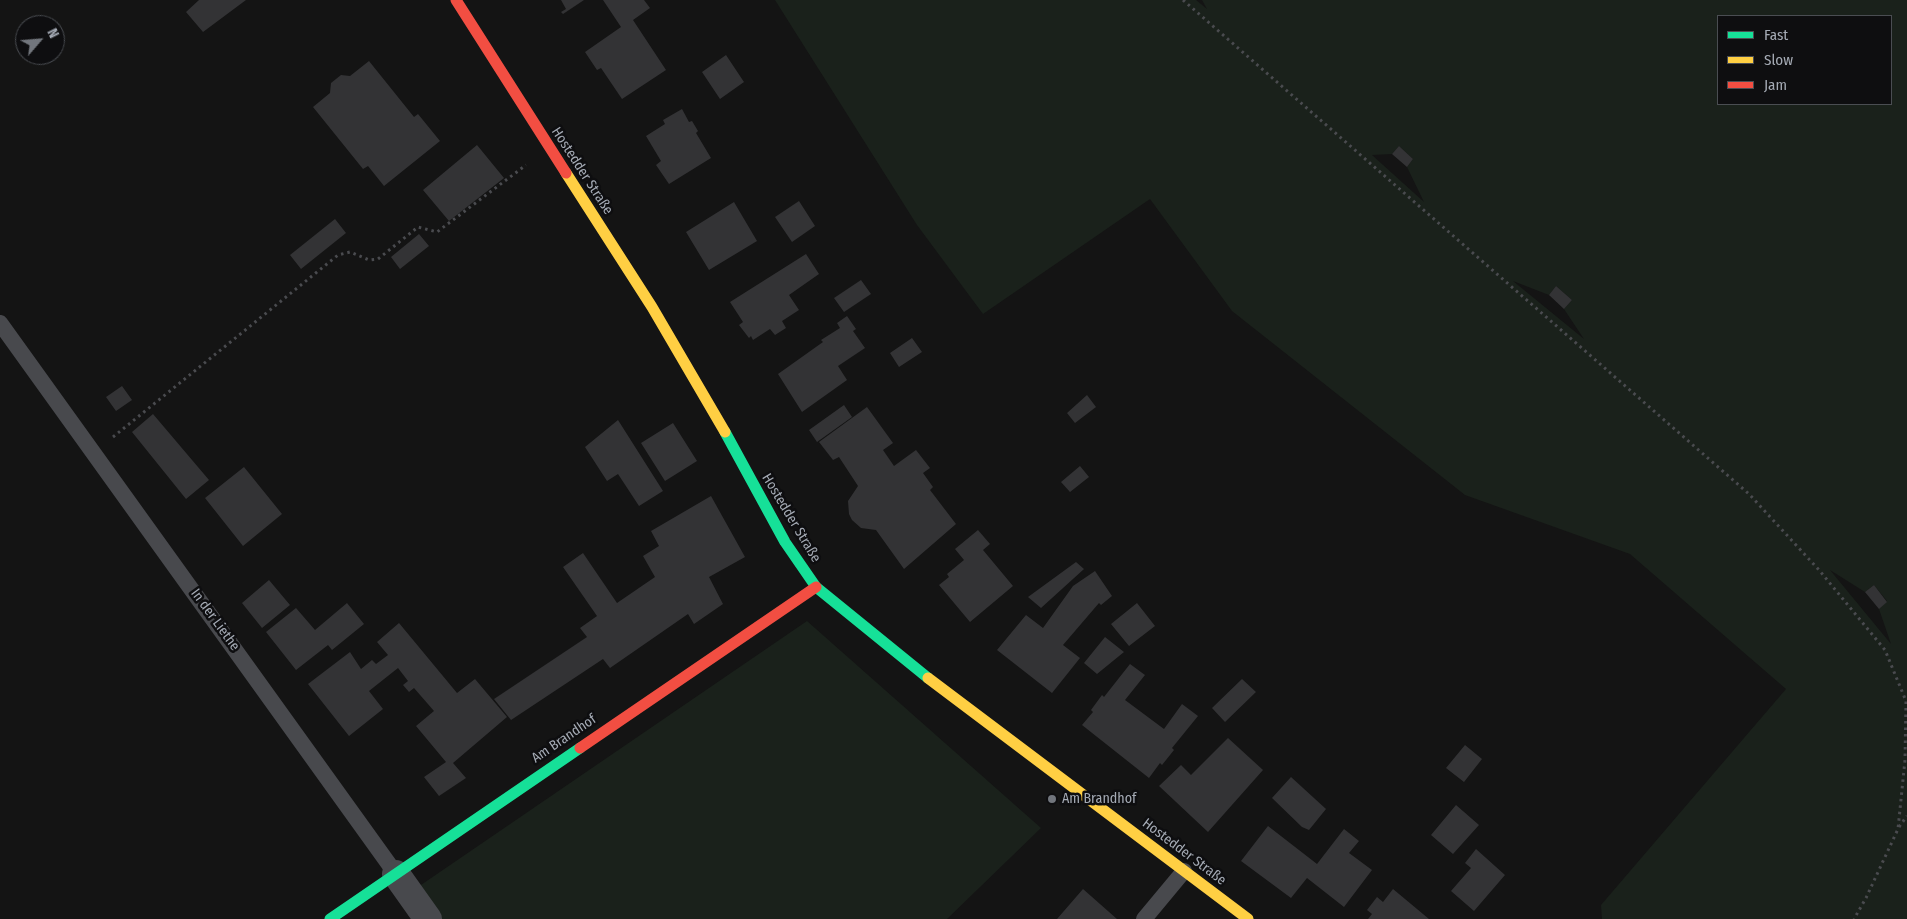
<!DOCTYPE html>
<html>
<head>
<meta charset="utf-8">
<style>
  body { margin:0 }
  #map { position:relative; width:1907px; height:919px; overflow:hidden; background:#141414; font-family:"Fira Sans Condensed",sans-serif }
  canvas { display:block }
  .legend { position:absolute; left:1717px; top:15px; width:175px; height:90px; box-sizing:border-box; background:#0e0e10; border:1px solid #4a4d52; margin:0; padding:6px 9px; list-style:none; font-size:15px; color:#a5abb5 }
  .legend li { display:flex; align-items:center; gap:10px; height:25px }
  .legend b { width:25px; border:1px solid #4a4d52 }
  .north { position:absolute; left:15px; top:15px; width:50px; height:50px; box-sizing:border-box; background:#0e0e10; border:1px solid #4a4d52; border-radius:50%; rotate:63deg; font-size:14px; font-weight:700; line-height:20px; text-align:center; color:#a5abb5 }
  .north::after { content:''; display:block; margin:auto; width:18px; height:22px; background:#72767d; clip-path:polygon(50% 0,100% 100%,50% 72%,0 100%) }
</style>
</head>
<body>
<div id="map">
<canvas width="1907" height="919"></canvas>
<ul class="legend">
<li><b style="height:6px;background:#16e098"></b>Fast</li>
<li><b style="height:6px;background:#ffcf43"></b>Slow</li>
<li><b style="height:6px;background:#f24e42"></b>Jam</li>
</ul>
<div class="north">N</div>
</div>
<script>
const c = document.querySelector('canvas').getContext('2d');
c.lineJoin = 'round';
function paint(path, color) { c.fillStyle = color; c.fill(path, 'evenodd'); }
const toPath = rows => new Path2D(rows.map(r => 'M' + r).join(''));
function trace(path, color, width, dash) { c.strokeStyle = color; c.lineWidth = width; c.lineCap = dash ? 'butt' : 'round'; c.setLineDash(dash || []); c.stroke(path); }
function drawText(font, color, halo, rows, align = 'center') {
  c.font = font + ' "Fira Sans Condensed",sans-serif'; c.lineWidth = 5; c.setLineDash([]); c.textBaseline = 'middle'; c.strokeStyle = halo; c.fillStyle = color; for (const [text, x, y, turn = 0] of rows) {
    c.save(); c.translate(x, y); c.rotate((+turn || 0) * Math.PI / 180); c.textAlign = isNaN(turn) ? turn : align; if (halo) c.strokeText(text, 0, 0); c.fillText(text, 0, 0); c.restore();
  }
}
const green = toPath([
  [775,0,1196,0,1207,9,1202,0,1907,0,1907,919,1602,919,1601,905,1786,689,1630,554,1465,495,1232,311,1150,199,983,314,917,225],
  [1718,16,1891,16,1891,104,1718,104],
  [1399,146,1413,159,1407,167,1424,202,1372,155,1392,154],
  [1513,281,1549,295,1556,286,1572,300,1564,309,1584,339],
  [1830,570,1865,592,1874,585,1887,601,1879,609,1891,644],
  [807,621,1041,828,947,919,440,919,418,887]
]);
const building = toPath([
  [199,0,246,0,203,32,186,12],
  [561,0,584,0,563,14,561,12,566,9],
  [603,0,644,0,650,8,633,20,666,70,622,99,601,68,597,70,585,52,621,27],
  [726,55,744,82,720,99,702,72],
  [369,61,414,117,418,114,440,141,384,186,368,166,363,169,313,107,330,93,331,83,341,75,350,76],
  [682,109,689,122,692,121,698,131,696,133,711,158,669,184,656,165,661,161,646,136,665,124,663,120],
  [477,145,504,178,449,221,423,190],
  [1399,146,1413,159,1407,167,1392,154],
  [799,201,815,226,792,242,775,217],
  [734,202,757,241,709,270,686,232],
  [335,219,346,233,301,269,290,255],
  [419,234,429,246,400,269,391,257],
  [806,254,819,274,789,295,799,310,782,321,786,328,775,335,770,329,753,340,751,336,749,338,739,325,743,322,730,302],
  [861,280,871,294,844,312,834,298],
  [1556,286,1572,300,1564,309,1549,295],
  [847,316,856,329,853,331,865,348,838,366,847,380,802,412,778,374,823,342,821,340,840,328,837,323],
  [912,338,922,352,899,367,890,353],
  [122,386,132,400,116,411,106,397],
  [1087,395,1096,407,1075,423,1067,413],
  [844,405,852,417,817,442,809,430],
  [867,407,893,443,883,450,894,466,916,450,930,468,923,473,933,487,930,490,956,524,904,569,876,530,861,528,852,520,849,514,848,501,858,486,839,457,833,460,819,442],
  [153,414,209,480,186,499,132,432],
  [618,420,663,491,639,506,618,474,607,481,585,447],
  [673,423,697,461,665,481,641,443],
  [1080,466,1089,477,1070,492,1061,482],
  [244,467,282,514,243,546,205,498],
  [711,496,745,557,709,577,723,604,694,624,688,614,610,668,603,659,511,720,494,699,587,637,580,628,597,616,563,567,583,553,617,603,655,577,643,556,659,546,651,531],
  [978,530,990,544,983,550,1013,586,970,622,939,585,949,577,947,574,964,560,955,549],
  [1076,562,1084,569,1041,608,1028,597],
  [1095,571,1112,596,1101,605,1099,603,1063,645,1080,658,1052,693,997,650,1026,615,1043,628,1073,586],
  [269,580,290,605,262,628,242,603],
  [1874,585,1887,602,1879,609,1865,592],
  [347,603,364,624,332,650,328,645,296,670,266,632,296,608,315,630],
  [1137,603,1155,626,1129,646,1111,624],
  [399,623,457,693,475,679,507,717,453,763,466,778,439,796,424,777,446,762,416,726,434,711,414,688,409,692,403,685,408,681,398,668,369,691,383,709,349,736,308,684,350,652,361,669,372,660,376,664,388,655,377,642],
  [1105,637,1124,652,1097,674,1084,663],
  [1130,664,1145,675,1125,700,1164,729,1182,704,1198,716,1172,748,1174,750,1162,765,1160,763,1149,778,1082,725,1093,712,1091,710,1102,695,1104,697],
  [1242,679,1256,692,1225,722,1212,708],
  [1228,738,1263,770,1208,832,1159,786,1181,765,1191,775],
  [1465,745,1482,759,1464,782,1446,768],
  [1291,777,1326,809,1309,830,1302,827,1272,798],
  [1456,805,1479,825,1453,854,1431,835],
  [1268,826,1317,864,1344,829,1359,841,1349,853,1372,870,1344,907,1307,878,1291,898,1241,861],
  [1476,849,1505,875,1474,911,1451,891,1471,868,1465,863],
  [1083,889,1117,919,1057,919],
  [1393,889,1429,919,1368,919,1372,914,1367,910,1377,897,1383,902]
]);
const path = toPath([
  [1183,0,1749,494,1819,570,1885,650,1906,701,1905,760,1898,829,1866,898,1854,919],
  [113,437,338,255,350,252,369,260,378,259,418,227,437,232,526,165],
  [1899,827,1907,816]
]);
const lane = toPath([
  [0,323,396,874],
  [1144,919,1184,871]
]);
const street = toPath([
  [396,874,428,919]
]);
const fast = toPath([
  [725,432,785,542,816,587,928,678],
  [330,919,580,748]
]);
const slow = toPath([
  [566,173,652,307,725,432],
  [928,678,1248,919]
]);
const jam = toPath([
  [456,0,566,173],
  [580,748,816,587]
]);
const markers = [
  [1052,799,5,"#72767d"]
];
const streetNames = [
  ["Hostedder Straße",582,171,57],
  ["Hostedder Straße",791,518,59],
  ["In der Liethe",215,620,54],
  ["Am Brandhof",564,739,-34],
  ["Hostedder Straße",1184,852,37]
];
const poiNames = [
  ["Am Brandhof",1062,799]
];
paint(green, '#1a211b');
paint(building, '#333335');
trace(path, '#4a4b4f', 3, [2.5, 4]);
trace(lane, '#48494d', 16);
trace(street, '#48494d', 28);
trace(fast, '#16e098', 11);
trace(slow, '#ffcf43', 11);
trace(jam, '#f24e42', 11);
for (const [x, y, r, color] of markers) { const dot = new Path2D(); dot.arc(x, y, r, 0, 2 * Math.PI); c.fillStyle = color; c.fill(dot); trace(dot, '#0e0e10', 2); }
drawText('14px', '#a5abb5', '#0e0e10', streetNames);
drawText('14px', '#a5abb5', '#0e0e10', poiNames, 'left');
</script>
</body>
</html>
